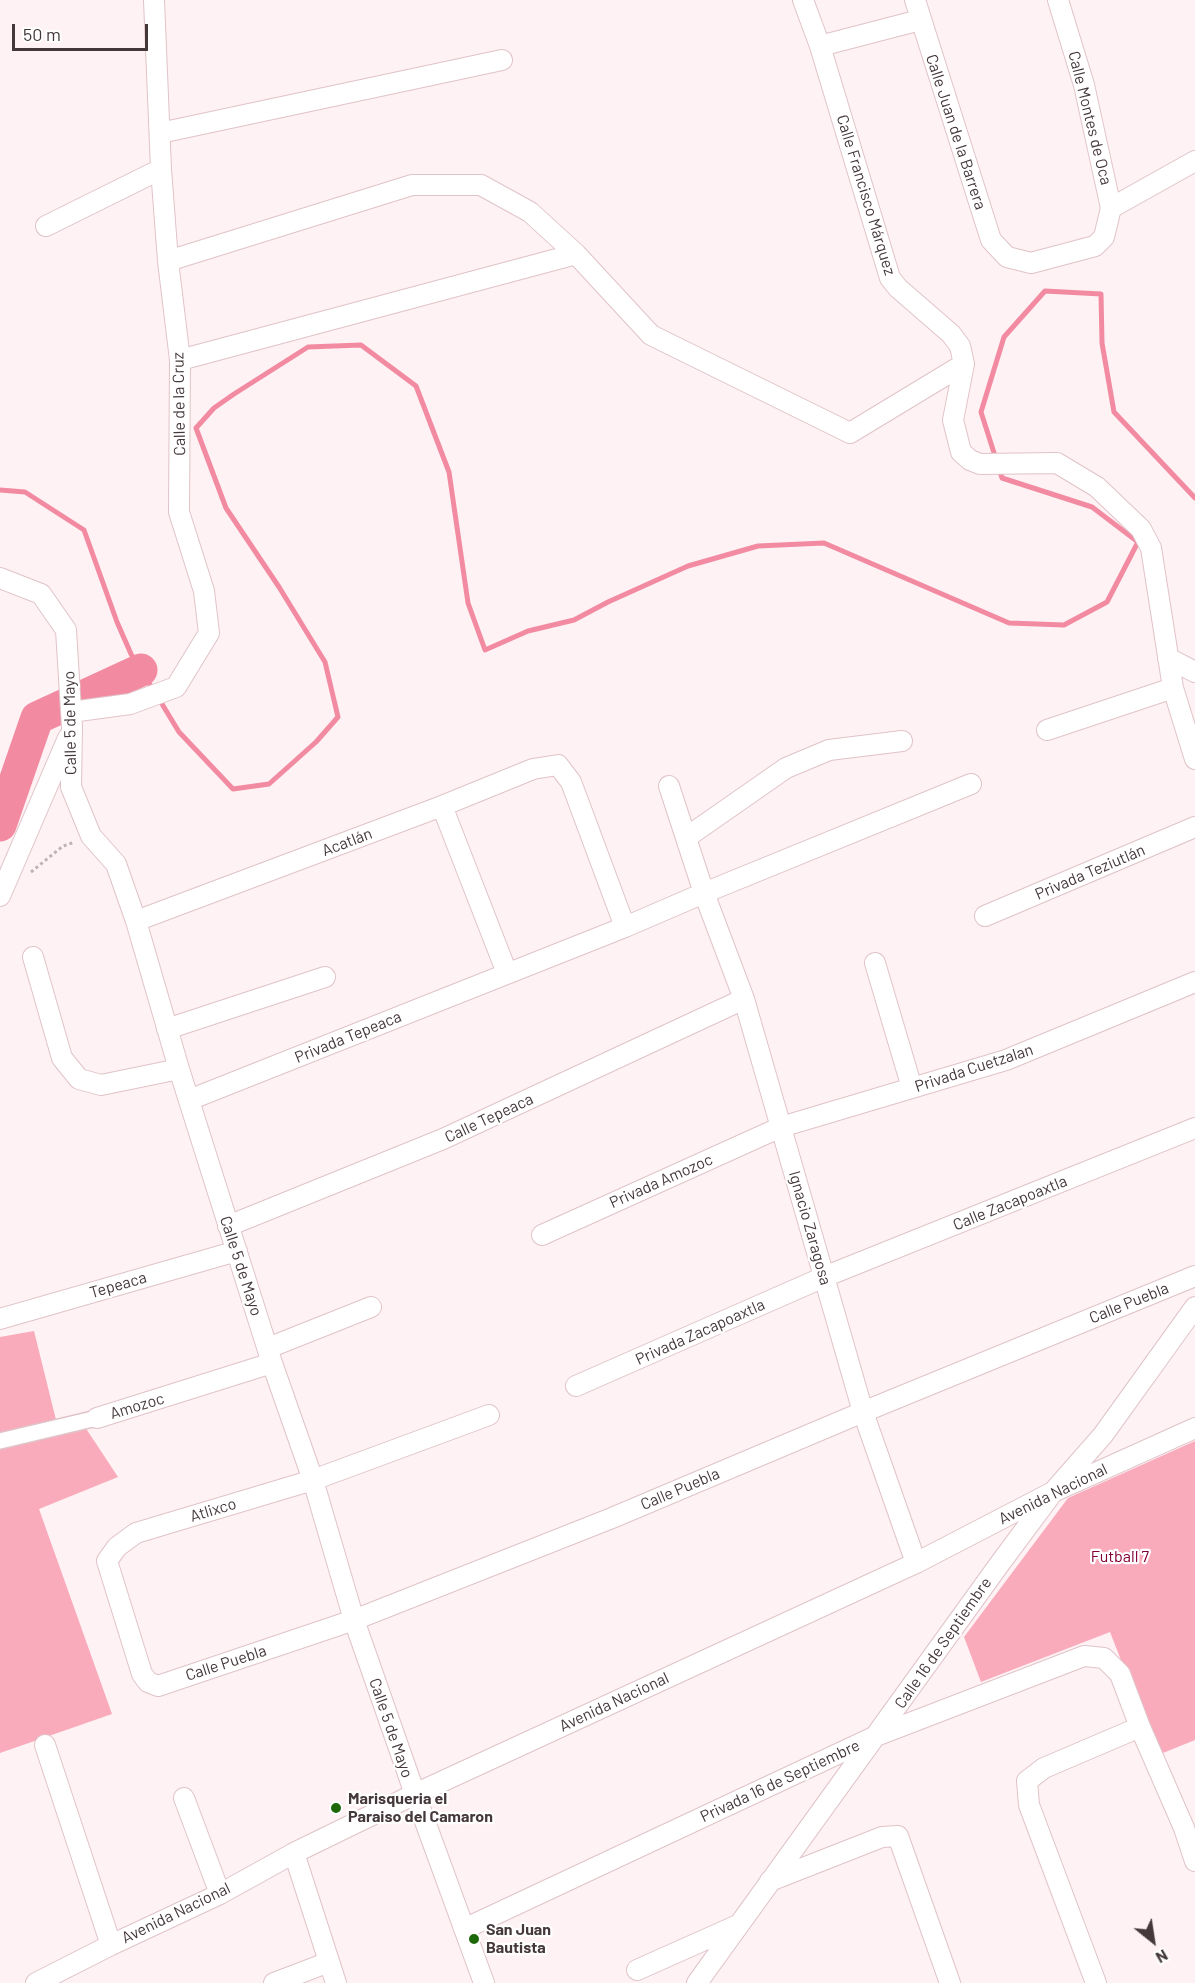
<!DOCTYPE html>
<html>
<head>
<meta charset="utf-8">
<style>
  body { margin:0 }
  #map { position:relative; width:1195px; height:1983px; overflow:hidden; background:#fef2f4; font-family:Barlow,sans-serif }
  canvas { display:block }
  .north { position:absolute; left:1123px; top:1911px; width:60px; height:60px; -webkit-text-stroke:4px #fff; paint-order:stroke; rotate:150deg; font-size:16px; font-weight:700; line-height:24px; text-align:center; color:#44383a }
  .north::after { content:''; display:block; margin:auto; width:21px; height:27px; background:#44383a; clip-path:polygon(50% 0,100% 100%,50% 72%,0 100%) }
  .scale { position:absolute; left:12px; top:24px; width:136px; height:27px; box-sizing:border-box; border:3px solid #44383a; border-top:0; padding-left:8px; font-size:18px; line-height:21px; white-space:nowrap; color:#44383a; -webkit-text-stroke:4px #fff; paint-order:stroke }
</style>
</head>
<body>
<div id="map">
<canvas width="1195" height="1983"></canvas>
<div class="north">N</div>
<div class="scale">50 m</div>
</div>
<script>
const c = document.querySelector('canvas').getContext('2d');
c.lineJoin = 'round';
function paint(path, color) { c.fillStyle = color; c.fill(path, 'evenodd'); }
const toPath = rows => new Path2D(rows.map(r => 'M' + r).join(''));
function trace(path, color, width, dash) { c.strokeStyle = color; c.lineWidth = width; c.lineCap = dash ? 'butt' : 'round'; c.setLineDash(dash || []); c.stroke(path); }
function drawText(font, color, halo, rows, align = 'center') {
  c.font = font + ' Barlow,sans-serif'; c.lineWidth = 4.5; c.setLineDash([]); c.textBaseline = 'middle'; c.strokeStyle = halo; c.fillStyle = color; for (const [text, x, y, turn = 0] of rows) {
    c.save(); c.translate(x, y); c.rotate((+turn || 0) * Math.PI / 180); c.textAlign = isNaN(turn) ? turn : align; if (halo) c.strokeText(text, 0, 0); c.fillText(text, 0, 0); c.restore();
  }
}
const green = toPath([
  [34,1331,59,1432,85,1427,118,1477,39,1509,112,1714,0,1753,0,1337],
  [1195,1441,1195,1740,1158,1755,1110,1632,981,1682,964,1637,1068,1498]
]);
const stream = toPath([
  [0,490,25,492,84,530,117,622,131,654,154,691],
  [159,699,179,732,233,789,269,784,316,742,338,717,325,662,279,587,226,508,196,428,214,408,234,394,308,347,361,345,416,386,449,472,468,603,485,650,528,631,574,620,608,602,688,566,758,546,824,543,1009,623,1064,625,1107,602,1138,542,1092,507,1002,478,981,412,1004,337,1045,291,1101,294,1102,343,1114,412,1195,498]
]);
const river = toPath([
  [0,825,37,718,141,670]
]);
const path = toPath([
  [31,872,63,846,75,842]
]);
const pedestrian = toPath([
  [0,1441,97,1418]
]);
const minor = toPath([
  [803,0,820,46,890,278,898,288,951,334,960,346,964,364,953,420,961,452,970,460,980,464,1057,463,1097,487,1141,529,1151,548,1173,688,1195,759],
  [915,0,991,240,1007,257,1031,263,1095,246,1104,237,1111,208,1084,85,1058,0],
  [820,46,920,20],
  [160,133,502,60],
  [1111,208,1195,161],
  [46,226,161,169],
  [168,261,412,185,481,185,530,212,576,254,651,335,850,433,964,364],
  [180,360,576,254],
  [0,578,41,594,66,630,72,727,71,787,91,836,116,864,136,921,179,1069,272,1363,313,1480,354,1620,415,1794,484,1983],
  [1168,658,1195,672],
  [71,712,130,704,176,687,209,633,204,591,179,512,180,360,168,261,161,169,154,0],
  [1047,730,1173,688],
  [669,786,704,893,744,999,863,1412,916,1563],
  [442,806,507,973],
  [687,837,786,768,829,750,902,741],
  [0,896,68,738],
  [985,916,1195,827],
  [136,921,442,806,533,769,558,765,571,782,625,927],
  [33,957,62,1058,79,1079,101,1085,179,1069],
  [875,963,912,1088],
  [167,1029,325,977],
  [189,1100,625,927,704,893,971,784],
  [228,1226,443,1139,744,999],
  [542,1235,781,1127,1006,1060,1195,982],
  [0,1319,237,1251],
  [268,1348,371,1307],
  [576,1386,824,1277,1195,1128],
  [489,1415,313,1480,136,1533,117,1547,107,1561,142,1674,148,1682,158,1686,354,1620,612,1518,863,1412,1195,1276],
  [97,1418,272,1363],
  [45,1745,111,1945],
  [184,1798,220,1894],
  [294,1853,336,1983],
  [770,1881,882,1837,898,1836,950,1983],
  [464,1929,876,1736,1084,1656,1104,1658,1120,1674,1140,1727,1184,1828,1195,1861],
  [637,1970,738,1925],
  [36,1983,111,1945,220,1894,294,1853,415,1794,916,1563,1053,1492,1195,1428],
  [274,1983,329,1962],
  [697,1983,1001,1562,1053,1492,1103,1435,1195,1307],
  [1096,1983,1029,1805,1027,1781,1044,1768,1140,1727]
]);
const markers = [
  [336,1808,6,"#1d6909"],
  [474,1939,6,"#1d6909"]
];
const streetNames = [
  ["Calle Montes de Oca",1090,118,76],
  ["Calle Juan de la Barrera",956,132,72],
  ["Calle Francisco Márquez",866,195,73],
  ["Calle de la Cruz",179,404,-91],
  ["Calle 5 de Mayo",70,723,-91],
  ["Acatlán",347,842,-21],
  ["Privada Teziutlán",1090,872,-23],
  ["Privada Tepeaca",348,1037,-22],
  ["Privada Cuetzalan",974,1068,-18],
  ["Calle Tepeaca",489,1118,-25],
  ["Privada Amozoc",661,1181,-24],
  ["Calle Zacapoaxtla",1010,1203,-22],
  ["Ignacio Zaragosa",810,1228,74],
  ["Calle 5 de Mayo",241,1266,72],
  ["Tepeaca",118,1285,-16],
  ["Calle Puebla",1129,1303,-22],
  ["Privada Zacapoaxtla",700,1332,-24],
  ["Amozoc",137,1406,-17],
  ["Calle Puebla",680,1489,-23],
  ["Avenida Nacional",1053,1494,-26],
  ["Atlixco",213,1510,-17],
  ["Calle 16 de Septiembre",943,1643,-55],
  ["Calle Puebla",226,1663,-18],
  ["Avenida Nacional",614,1702,-25],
  ["Calle 5 de Mayo",391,1728,71],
  ["Privada 16 de Septiembre",780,1781,-25],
  ["Avenida Nacional",176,1913,-26]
];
const parkNames = [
  ["Futball 7",1120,1557]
];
const poiNames = [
  ["Marisqueria el",348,1799],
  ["Paraiso del Camaron",348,1817],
  ["San Juan",486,1930],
  ["Bautista",486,1948]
];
paint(green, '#faabbb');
trace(stream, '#f28ba2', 5);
trace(river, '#f28ba2', 33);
trace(pedestrian, '#e0c3c8', 18);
trace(minor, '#e0c3c8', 22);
trace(path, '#beb2b4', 3, [3, 3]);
trace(pedestrian, '#fff', 15);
trace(minor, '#fff', 20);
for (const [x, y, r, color] of markers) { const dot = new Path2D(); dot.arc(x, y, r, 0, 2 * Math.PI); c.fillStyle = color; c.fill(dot); trace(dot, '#fff', 2); }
drawText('16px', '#44383a', '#fff', streetNames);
drawText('16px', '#820037', '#fff', parkNames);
drawText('bold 16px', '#44383a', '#fff', poiNames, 'left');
</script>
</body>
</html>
